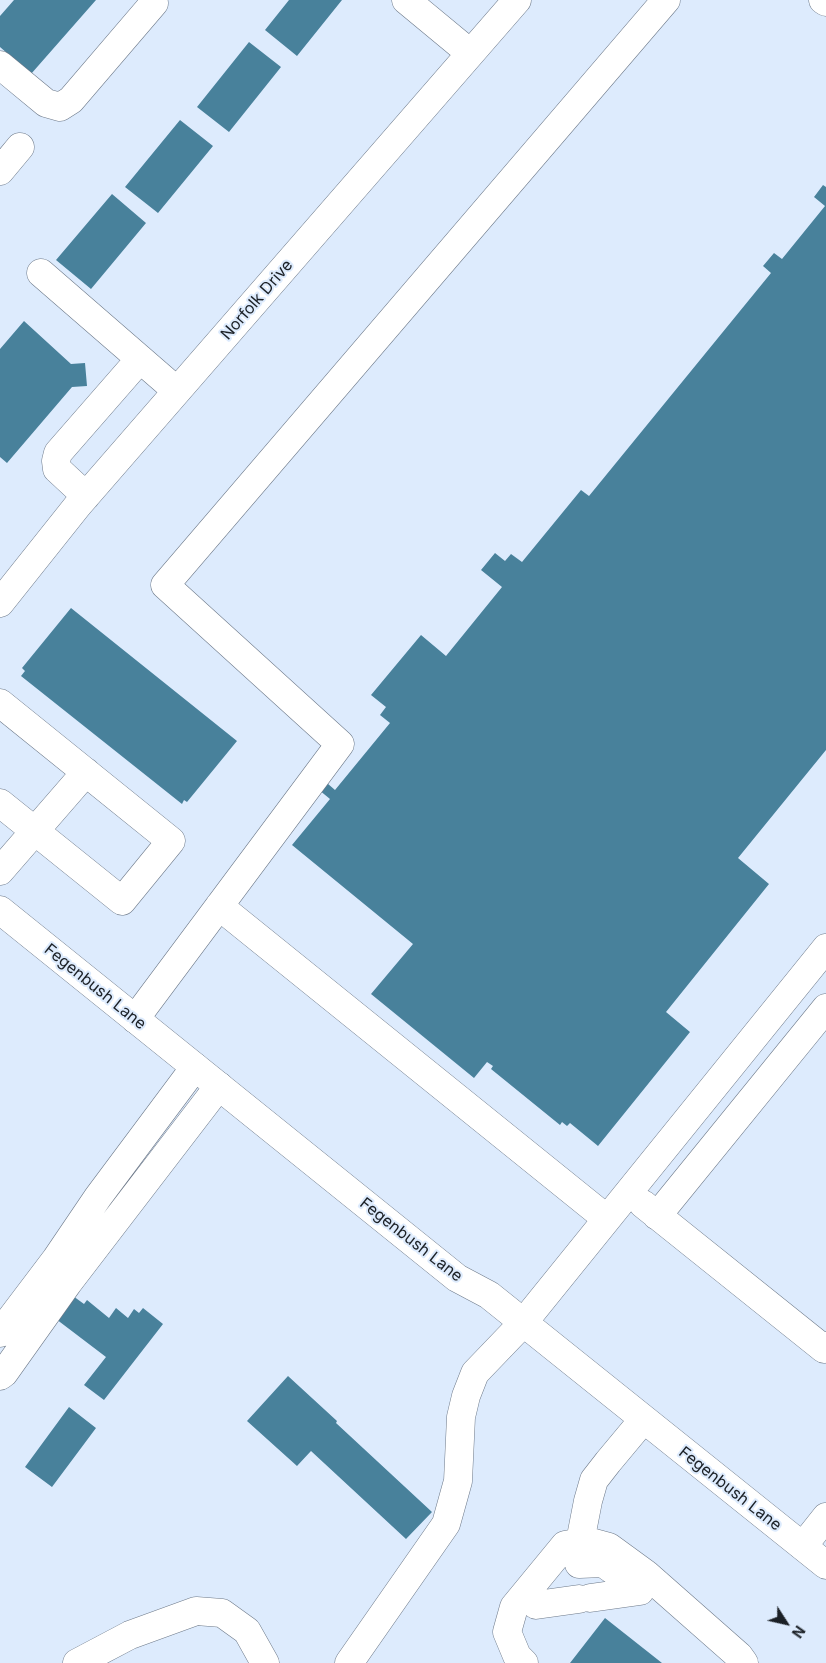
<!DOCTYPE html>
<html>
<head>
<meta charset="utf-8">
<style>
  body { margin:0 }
  #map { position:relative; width:826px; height:1663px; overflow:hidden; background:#ddebfd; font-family:Inter,sans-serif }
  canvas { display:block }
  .north { position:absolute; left:761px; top:1598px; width:50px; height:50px; -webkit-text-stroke:4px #ddebfd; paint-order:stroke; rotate:125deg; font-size:14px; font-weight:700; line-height:20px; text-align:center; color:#1b2026 }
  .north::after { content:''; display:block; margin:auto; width:18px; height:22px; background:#1b2026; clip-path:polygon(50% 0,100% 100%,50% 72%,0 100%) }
</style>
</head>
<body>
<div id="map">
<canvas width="826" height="1663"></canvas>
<div class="north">N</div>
</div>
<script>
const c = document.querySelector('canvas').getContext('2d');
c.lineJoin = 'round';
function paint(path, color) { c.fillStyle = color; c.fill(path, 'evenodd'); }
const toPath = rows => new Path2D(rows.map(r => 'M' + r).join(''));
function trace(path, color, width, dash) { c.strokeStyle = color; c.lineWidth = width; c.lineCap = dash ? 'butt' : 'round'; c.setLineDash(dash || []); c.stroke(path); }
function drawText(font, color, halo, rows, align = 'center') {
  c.font = font + ' Inter,sans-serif'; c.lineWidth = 4; c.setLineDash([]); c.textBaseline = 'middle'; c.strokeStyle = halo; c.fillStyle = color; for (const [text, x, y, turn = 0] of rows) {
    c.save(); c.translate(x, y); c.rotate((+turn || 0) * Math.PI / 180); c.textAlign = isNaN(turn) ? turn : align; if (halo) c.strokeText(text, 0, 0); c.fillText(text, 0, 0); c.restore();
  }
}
const building = toPath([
  [14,0,96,0,31,74,0,47,0,16],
  [289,0,342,0,297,56,265,30],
  [249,42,281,67,229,132,197,107],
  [180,120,213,146,158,213,125,187],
  [823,185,826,187,826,750,738,858,769,884,666,1012,690,1032,598,1146,570,1123,567,1126,562,1122,560,1125,491,1069,493,1066,487,1062,474,1078,371,994,413,944,292,845,330,799,313,785,320,777,335,790,390,723,380,715,386,707,371,695,421,635,446,656,502,587,481,570,495,553,505,561,511,554,522,562,581,490,589,496,771,273,763,266,774,253,782,259,825,206,814,197],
  [112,194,146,223,91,289,56,260],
  [24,321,71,364,85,363,87,386,72,387,7,463,0,457,0,349],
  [71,608,237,741,187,802,184,800,182,804,21,676,25,671,22,668],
  [73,1296,84,1304,87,1300,109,1318,116,1308,128,1318,134,1309,139,1313,143,1308,163,1324,104,1400,84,1385,106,1357,56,1319],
  [288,1376,337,1421,336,1423,432,1512,406,1539,311,1451,297,1466,247,1421],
  [69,1407,96,1428,52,1487,25,1467],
  [605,1618,662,1663,570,1663]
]);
const minor = toPath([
  [406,0,470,53],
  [823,0,826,2],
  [0,65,46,103,60,107,71,100,154,3],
  [0,171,20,147],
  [41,273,177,391],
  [86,496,57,469,56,461,58,453,140,359],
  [0,603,78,505,517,0],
  [0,703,171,841,122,901,0,803],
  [0,871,86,772],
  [219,906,607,1219],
  [135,1019,340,744,165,585,666,0],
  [643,1204,824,1349,826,1346],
  [657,1216,826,1008],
  [0,1333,56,1259,98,1197,195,1067],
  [0,1376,4,1373,68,1283,219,1086],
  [580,1542,588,1501,594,1480,608,1462,643,1420],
  [803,1546,826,1517],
  [579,1564,603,1563,627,1580],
  [590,1598,640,1591],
  [536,1605,579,1599],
  [77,1663,130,1635,196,1611,222,1613,247,1631,265,1663],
  [349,1663,446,1524,458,1481,461,1417,466,1396,475,1373,523,1323,826,948],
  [524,1663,517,1656,507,1632,514,1607,565,1545,587,1541,609,1547,646,1574,739,1656,744,1663]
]);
const major = toPath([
  [0,910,457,1278,489,1295,826,1565]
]);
const streetNames = [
  ["Norfolk Drive",257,300,-49],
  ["Fegenbush Lane",95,987,39],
  ["Fegenbush Lane",411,1240,38],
  ["Fegenbush Lane",730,1489,38]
];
paint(building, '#48819b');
trace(minor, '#6d7989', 29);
trace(major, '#6d7989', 29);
trace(minor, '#fff', 28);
trace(major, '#fff', 28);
drawText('16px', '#1b2026', '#ddebfd', streetNames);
</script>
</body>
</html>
